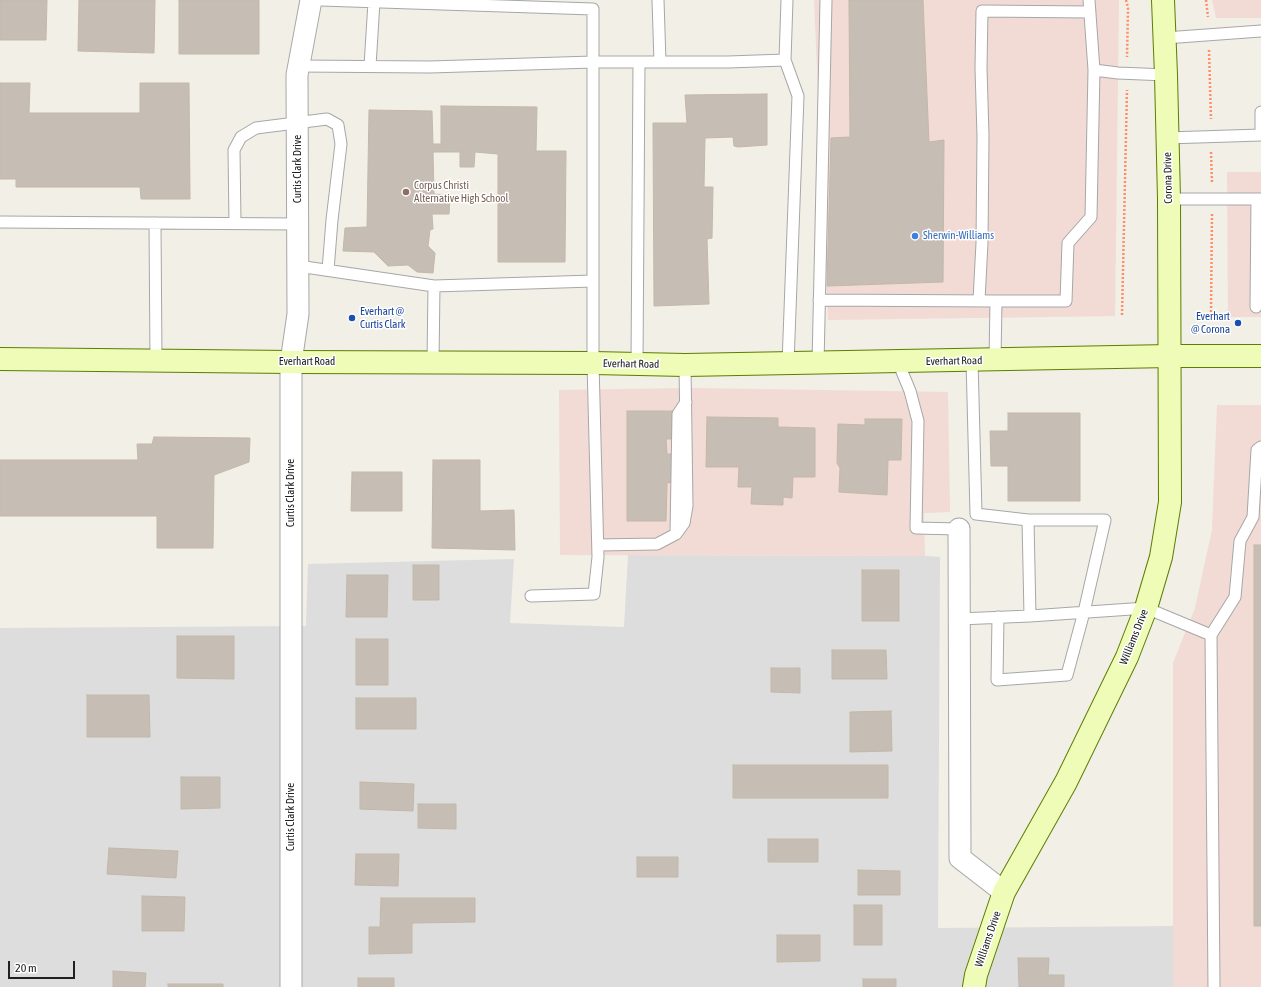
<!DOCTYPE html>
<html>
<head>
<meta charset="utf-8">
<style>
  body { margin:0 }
  #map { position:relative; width:1261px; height:987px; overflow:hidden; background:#f1efe6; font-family:"Asap Condensed",sans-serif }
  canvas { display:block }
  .scale { position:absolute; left:8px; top:961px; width:67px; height:18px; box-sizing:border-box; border:2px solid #202020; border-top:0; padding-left:5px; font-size:12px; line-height:14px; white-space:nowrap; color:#202020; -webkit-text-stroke:3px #fff; paint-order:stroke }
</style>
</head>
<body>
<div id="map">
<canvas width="1261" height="987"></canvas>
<div class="scale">20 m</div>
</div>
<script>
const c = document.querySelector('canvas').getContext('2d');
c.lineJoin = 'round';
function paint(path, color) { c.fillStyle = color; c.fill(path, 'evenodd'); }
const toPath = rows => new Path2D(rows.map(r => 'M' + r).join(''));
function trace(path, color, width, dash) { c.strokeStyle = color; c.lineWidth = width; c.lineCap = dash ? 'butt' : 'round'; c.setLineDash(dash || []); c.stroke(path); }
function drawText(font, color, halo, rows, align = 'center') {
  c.font = font + ' "Asap Condensed",sans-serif'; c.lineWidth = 3; c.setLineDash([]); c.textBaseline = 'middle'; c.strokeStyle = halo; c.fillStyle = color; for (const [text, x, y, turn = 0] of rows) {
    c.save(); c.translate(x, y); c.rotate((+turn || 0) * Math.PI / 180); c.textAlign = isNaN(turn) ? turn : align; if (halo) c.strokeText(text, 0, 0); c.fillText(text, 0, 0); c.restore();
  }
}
const residential = toPath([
  [628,555,925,556,940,557,938,928,1173,926,1173,987,0,987,0,628,306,626,308,564,514,559,510,623,624,627]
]);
const commercial = toPath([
  [814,0,1119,0,1115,316,828,320],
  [1212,0,1261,0,1261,18,1216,18],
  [1227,172,1261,172,1261,317,1228,317],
  [692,388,948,392,950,512,924,513,925,556,560,555,559,390],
  [1217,405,1261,405,1261,987,1173,987,1173,663,1195,608,1212,530]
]);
const building = toPath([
  [0,0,47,0,46,40,0,40,0,0],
  [79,0,155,0,154,53,78,51,79,0],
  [179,0,259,0,259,54,179,54,179,0],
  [849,0,923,0,929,142,944,140,943,282,827,286,831,138,850,137,849,0],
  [0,83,30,83,29,113,140,113,140,83,189,83,190,199,141,199,140,187,16,187,16,179,0,179,0,83],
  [767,94,767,145,738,147,734,146,733,137,705,138,704,187,713,187,712,238,707,239,709,304,654,306,653,123,687,123,685,95,767,94],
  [441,106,537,107,536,151,566,151,565,262,498,262,498,154,475,152,474,167,460,167,460,152,433,152,434,194,450,196,449,214,432,214,433,229,430,230,428,246,435,253,433,273,417,272,408,265,388,266,374,252,343,251,345,228,367,227,369,110,432,111,433,144,441,144,441,106],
  [627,411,673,411,673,439,666,439,667,454,673,454,673,482,667,483,666,521,627,521,627,411],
  [1008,413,1080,413,1080,501,1008,501,1008,466,991,466,990,431,1008,431,1008,413],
  [707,417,778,418,778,427,815,428,815,477,793,477,792,498,783,497,783,505,751,504,752,487,738,487,739,467,706,467,707,417],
  [865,419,902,419,901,460,888,460,887,495,839,492,840,468,837,463,838,424,865,425,865,419],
  [154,437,250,438,249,462,214,475,213,548,157,548,157,516,0,516,0,460,138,460,137,444,152,444,154,437],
  [433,460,480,460,480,511,514,510,515,550,432,548,433,460],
  [352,472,402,472,402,511,351,511,352,472],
  [1254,545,1261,545,1261,926,1254,926,1254,545],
  [413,565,439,565,439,600,413,600,413,565],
  [862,570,899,570,899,621,862,621,862,570],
  [347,575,388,575,387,617,346,617,347,575],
  [177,636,234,636,234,679,177,678,177,636],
  [356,639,388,639,388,685,356,685,356,639],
  [832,650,886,650,887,679,832,679,832,650],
  [771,668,800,668,800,693,771,692,771,668],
  [87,695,149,695,150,737,87,737,87,695],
  [356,698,416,698,416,729,356,729,356,698],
  [891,711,892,751,850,752,850,712,891,711],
  [733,765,888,765,888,798,733,798,733,765],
  [181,777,220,777,220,808,181,809,181,777],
  [360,782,414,784,413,811,360,809,360,782],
  [418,804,456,804,456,829,418,828,418,804],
  [768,839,818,839,818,862,768,862,768,839],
  [109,848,178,851,176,878,107,874,109,848],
  [356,854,399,854,398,886,355,885,356,854],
  [637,857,678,857,678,877,637,877,637,857],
  [858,870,900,871,900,895,858,895,858,870],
  [142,896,185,897,184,931,142,931,142,896],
  [381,898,475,898,475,922,412,923,412,953,369,954,369,927,380,927,381,898],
  [854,905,882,905,882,945,854,945,854,905],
  [777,935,820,935,820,961,777,962,777,935],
  [1018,958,1049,958,1048,975,1064,975,1064,987,1019,987,1018,958],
  [113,971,146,973,145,987,113,987,113,971],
  [358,978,394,978,394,987,358,987,358,978],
  [863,979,896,979,896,987,863,987,863,979],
  [168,984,223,984,223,987,168,987,168,984]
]);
const path = toPath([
  [1126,0,1128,8,1127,57],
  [1206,0,1208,17],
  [1209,50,1211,119],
  [1211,152,1212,183],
  [1211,312,1212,214],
  [1122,315,1127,90]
]);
const lane = toPath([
  [321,0,593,9,593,281],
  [658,0,660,62],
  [1089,0,1094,70,1118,73,1166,75],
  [1165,38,1261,31],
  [785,60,798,96,788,364],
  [299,66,430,67,593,62,728,62,785,60,787,0],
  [370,66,374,2],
  [1167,138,1261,135,1261,112],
  [1169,199,1261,199],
  [0,222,298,224],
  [155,223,156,361],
  [235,223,234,150,241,137,256,128,327,119,338,125,341,144,332,220,328,270],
  [298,266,434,286,593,281,593,363,598,557,594,594,531,596],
  [819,300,996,301,995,360],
  [979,300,982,243,983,136,981,68,982,11,1090,12],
  [996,301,1066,301,1068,243,1091,217,1094,70],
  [1256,307,1257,199],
  [972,360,976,514,1028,520,1030,616,1146,608,1211,635],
  [898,362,910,391,918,421,916,528,959,529],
  [433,363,434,286],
  [637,364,639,62],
  [818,364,826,0],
  [676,534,678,414,686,402],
  [598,545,657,544,676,534,684,523,687,506,685,365],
  [998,617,997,680,1067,675,1084,612,1105,520,1028,520],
  [959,619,1030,616],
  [1214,987,1211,635,1235,597,1240,541,1253,517,1257,450,1261,447]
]);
const street = toPath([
  [959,529,960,858,1004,892],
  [291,987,291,362,298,314,297,75,311,0]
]);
const secondary = toPath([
  [0,359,291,362,593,363,685,365,1170,356,1261,356],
  [974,987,976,975,1004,892,1066,782,1127,657,1146,608,1161,557,1170,502,1169,199,1166,75,1163,0]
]);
const markers = [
  [406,192,4,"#8d6e63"],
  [915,236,4,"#3f7fe0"],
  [352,318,4,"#1a4fb4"],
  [1238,323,4,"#1a4fb4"]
];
const streetNames = [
  ["Curtis Clark Drive",298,169,-90],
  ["Corona Drive",1168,178,-91],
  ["Everhart Road",954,361,-1],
  ["Everhart Road",307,362],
  ["Everhart Road",631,364,1],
  ["Curtis Clark Drive",291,493,-90],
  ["Williams Drive",1134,637,-68],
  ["Curtis Clark Drive",291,817,-90],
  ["Williams Drive",988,939,-71]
];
const educationNames = [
  ["Corpus Christi",414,186],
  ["Alternative High School",414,199]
];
const shopNames = [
  ["Sherwin-Williams",923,236]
];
const transitNames = [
  ["Everhart @",360,312],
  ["Curtis Clark",360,325],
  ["Everhart",1230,317,"right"],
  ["@ Corona",1230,330,"right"]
];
paint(residential, '#dedddd');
paint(commercial, '#f2dad5');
paint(building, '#c6beb5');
trace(building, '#c3b8a7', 1);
trace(lane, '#a7a7a7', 13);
trace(street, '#a7a7a7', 23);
trace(secondary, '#5d7d01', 24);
trace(path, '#ff8e68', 2.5, [2, 2]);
trace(lane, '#fff', 11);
trace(street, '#fff', 21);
trace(secondary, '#eefcb8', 22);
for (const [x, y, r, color] of markers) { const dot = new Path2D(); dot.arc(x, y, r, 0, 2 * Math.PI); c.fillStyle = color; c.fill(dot); trace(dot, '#fff', 1.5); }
drawText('11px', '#202020', '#fff', streetNames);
drawText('11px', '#785e54', '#fff', educationNames, 'left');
drawText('11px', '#366cbe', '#fff', shopNames, 'left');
drawText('11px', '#164399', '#fff', transitNames, 'left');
</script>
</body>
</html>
